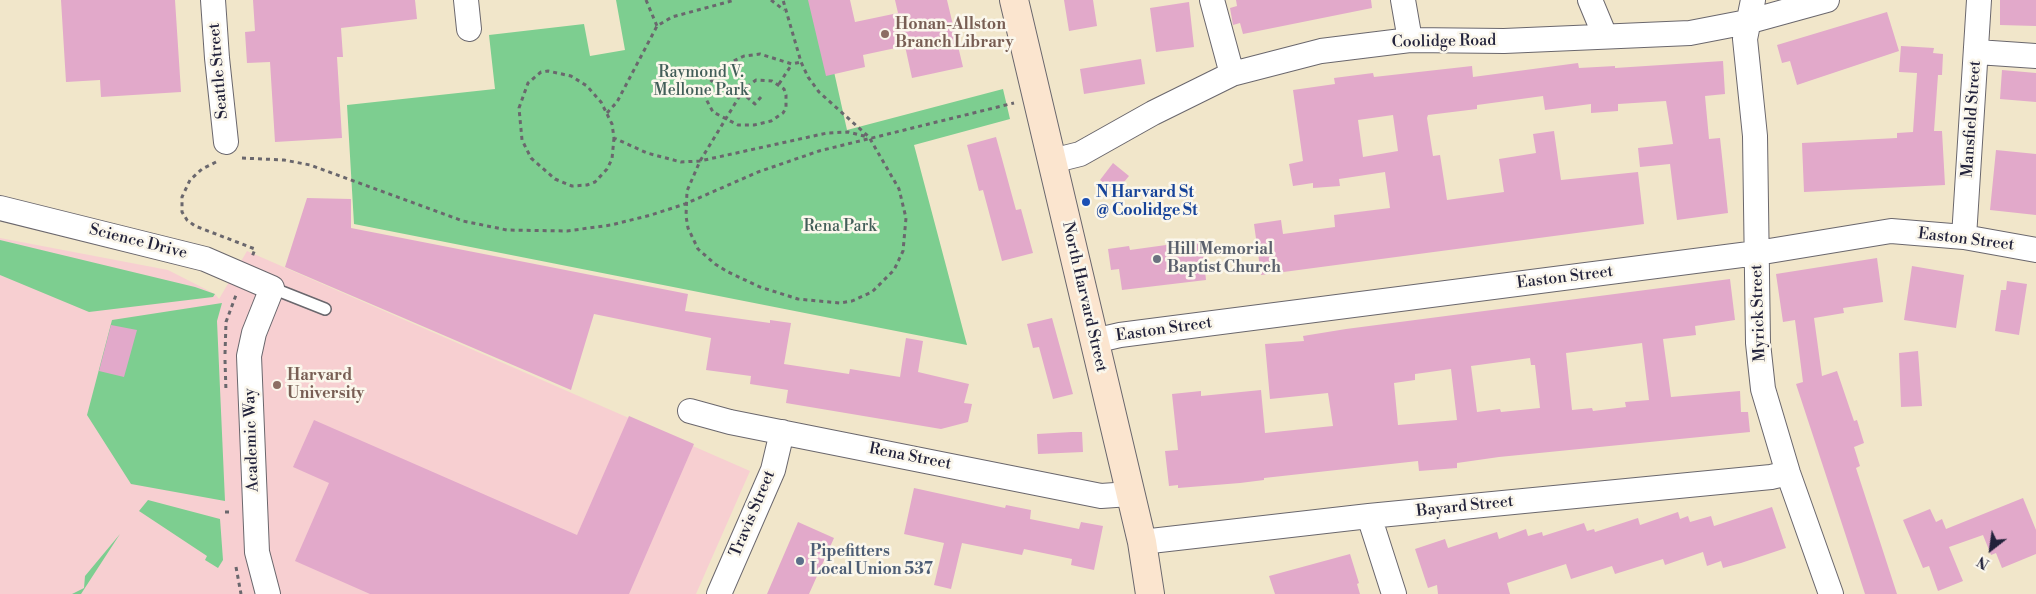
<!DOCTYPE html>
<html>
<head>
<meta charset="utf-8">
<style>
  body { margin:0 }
  #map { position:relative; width:2036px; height:594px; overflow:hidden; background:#f1e6ca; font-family:"Libre Bodoni",serif }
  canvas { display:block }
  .north { position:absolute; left:1966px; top:524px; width:50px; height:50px; -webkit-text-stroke:4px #fbf7ec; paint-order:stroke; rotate:210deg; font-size:14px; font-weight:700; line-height:20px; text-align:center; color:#22223b }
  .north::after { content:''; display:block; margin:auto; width:18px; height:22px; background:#22223b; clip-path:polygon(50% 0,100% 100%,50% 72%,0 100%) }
</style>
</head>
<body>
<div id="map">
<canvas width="2036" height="594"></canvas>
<div class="north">N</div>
</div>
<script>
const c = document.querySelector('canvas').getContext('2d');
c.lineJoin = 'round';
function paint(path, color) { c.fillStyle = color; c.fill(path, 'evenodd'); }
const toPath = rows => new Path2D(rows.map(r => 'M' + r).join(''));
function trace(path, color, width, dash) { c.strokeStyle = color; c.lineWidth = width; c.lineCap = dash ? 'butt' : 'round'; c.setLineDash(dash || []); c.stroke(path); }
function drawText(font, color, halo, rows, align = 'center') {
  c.font = font + ' "Libre Bodoni",serif'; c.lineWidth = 5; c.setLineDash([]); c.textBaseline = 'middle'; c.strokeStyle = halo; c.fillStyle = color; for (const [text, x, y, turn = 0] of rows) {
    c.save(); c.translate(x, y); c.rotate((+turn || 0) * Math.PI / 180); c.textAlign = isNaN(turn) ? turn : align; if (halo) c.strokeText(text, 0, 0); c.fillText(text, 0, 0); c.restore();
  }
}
const built = toPath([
  [0,238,168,270,215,294,219,299,247,251,750,471,696,594,0,594]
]);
const green = toPath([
  [616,0,818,0,847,130,1003,89,1010,119,914,145,967,345,354,224,347,105,495,89,489,35,584,24,590,56,625,50],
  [0,240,195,287,215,294,213,297,89,312,0,275],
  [222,303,217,321,225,501,131,484,87,415,112,320],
  [148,500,220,519,223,560,218,568,205,560,207,556,139,511],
  [120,534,81,594,72,594,84,588,85,576]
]);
const building = toPath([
  [61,0,175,0,181,92,101,97,100,80,66,82],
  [253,0,415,0,417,19,341,28,343,57,337,57,342,138,275,142,270,62,247,63,245,32,255,31],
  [808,0,850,0,855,22,898,13,895,0,947,0,963,67,912,78,905,46,863,55,865,67,826,76],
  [1064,0,1093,0,1097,26,1069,31],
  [1236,0,1371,0,1372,8,1243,34,1240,23,1233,25,1230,8,1237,6],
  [2000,0,2036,0,2036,26,2000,25],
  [1189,2,1194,47,1156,52,1150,8],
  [1887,12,1899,51,1797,85,1790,61,1782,63,1777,45],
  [1901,46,1934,48,1933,53,1943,54,1942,75,1938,75,1934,131,1942,131,1945,185,1804,192,1802,143,1897,138,1897,133,1913,132,1917,73,1899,72],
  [1141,59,1145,84,1084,94,1080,69],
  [1723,61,1725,94,1705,96,1709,139,1720,138,1728,213,1677,220,1670,164,1640,167,1638,148,1673,144,1666,101,1618,104,1618,111,1591,113,1591,104,1545,110,1543,96,1477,105,1477,109,1428,115,1427,118,1433,156,1440,155,1447,200,1504,192,1499,159,1536,153,1533,134,1554,131,1561,180,1638,172,1644,224,1261,275,1254,224,1281,220,1283,234,1335,227,1334,215,1390,208,1385,172,1339,179,1340,186,1313,188,1313,183,1293,186,1289,164,1303,161,1293,90,1335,84,1334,78,1373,73,1374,77,1472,66,1473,77,1578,63,1579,68,1615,66,1615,68],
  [1393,115,1398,151,1363,157,1358,120],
  [2002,70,2036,73,2036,102,2000,99],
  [996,137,1016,210,1021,209,1033,253,1002,261,983,190,979,191,967,145],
  [1996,150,2036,154,2036,215,1990,210],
  [1113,163,1129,176,1116,192,1100,180],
  [307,198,351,199,351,228,688,294,685,311,770,323,770,320,791,323,784,364,849,374,850,369,900,377,906,338,923,341,918,372,969,384,964,403,972,404,968,422,941,429,786,403,788,390,750,384,751,376,706,370,711,338,594,314,571,390,285,267],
  [1202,240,1206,280,1122,290,1119,269,1111,270,1108,249,1129,246,1130,250],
  [1877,258,1883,302,1843,308,1844,313,1814,318,1822,376,1837,371,1854,421,1857,420,1864,443,1854,447,1860,466,1856,468,1897,594,1865,594,1796,384,1803,382,1795,320,1783,322,1776,274],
  [1912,266,1964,275,1956,328,1904,320],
  [1730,279,1735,320,1695,326,1696,335,1663,339,1671,397,1740,391,1741,412,1748,412,1750,432,1499,457,1457,463,1457,468,1419,471,1418,461,1264,478,1264,480,1240,483,1178,488,1178,485,1169,486,1165,451,1178,450,1172,394,1201,391,1201,396,1261,390,1265,433,1333,426,1328,393,1270,399,1265,344,1304,341,1303,336,1346,329],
  [1642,343,1649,400,1625,402,1626,407,1593,411,1592,408,1572,410,1566,353],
  [1530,358,1531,365,1535,365,1540,408,1501,412,1500,409,1477,412,1471,366],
  [1451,369,1457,420,1398,425,1394,383,1415,380,1415,374],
  [2007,281,2027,284,2019,335,1995,331,2001,290,2006,290],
  [1052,318,1073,394,1053,399,1039,347,1033,348,1027,324],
  [111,325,137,330,124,377,99,371],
  [1918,351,1922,406,1901,407,1899,353],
  [629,416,694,444,629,594,370,594,295,561,329,483,293,467,314,420,577,535],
  [1072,432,1082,432,1083,452,1038,454,1037,434],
  [914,488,1005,508,1006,505,1031,510,1030,519,1079,529,1081,522,1103,526,1094,570,1071,565,1072,559,1024,549,1022,555,962,543,951,589,934,585,944,543,904,534],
  [2023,498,2036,530,2036,554,2002,568,1996,553,1991,555,1983,535,1949,547,1963,581,1938,591,1929,566,1923,568,1903,520,1930,509,1936,522,1942,519,1946,529],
  [1772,507,1786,548,1741,563,1723,568,1721,561,1707,566,1703,552,1665,565,1663,559,1615,574,1612,566,1571,579,1566,564,1507,583,1510,594,1438,594,1437,585,1428,588,1415,549,1445,539,1448,548,1497,532,1499,539,1526,529,1528,536,1542,532,1543,536,1584,523,1587,531,1594,529,1595,532,1638,518,1640,525,1678,512,1680,519,1688,516,1690,522,1711,516,1714,526],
  [798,522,834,538,809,594,767,594],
  [1350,554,1359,583,1357,584,1360,594,1275,594,1269,576]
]);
const path = toPath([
  [646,0,657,26],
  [771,0,784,10],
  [779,84,792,64],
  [744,89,700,161,687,191,686,216,688,228,698,249,715,264,728,272,760,287,798,299,840,303,852,301,872,292,894,270,903,251,906,218,899,189,869,137,819,92,808,77,801,62,783,0],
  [761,97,755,104,747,97,744,89,756,80,772,81,784,89,786,95,786,108,783,113,771,121,754,125,738,125,713,112,706,99,708,85,725,65,744,56,760,54,792,64,801,62],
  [607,113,617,102,657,26,672,17,735,0],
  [614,138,612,159,607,169,595,182,587,185,572,186,555,179,531,158,522,140,519,108,528,83,541,72,548,71,571,76,587,86,601,102,612,124,614,138,647,153,681,162,700,161,827,133,848,132,868,137],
  [242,158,284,160,310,165,463,221,507,230,567,231,611,225,651,215,685,204,758,172,819,151,1014,103],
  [216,162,202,169,190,180,182,197,182,212,187,220,195,226,255,249,252,257],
  [225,354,226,322,236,295],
  [225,360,226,392],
  [225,512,232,512],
  [236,567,241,594]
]);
const lane = toPath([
  [272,288,325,309]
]);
const street = toPath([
  [213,0,217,58,226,142],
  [466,0,469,29],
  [1212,0,1232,74],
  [1403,0,1410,40],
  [1590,0,1605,36],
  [1753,0,1745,39,1755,136,1758,343,1763,389,1788,473,1831,594],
  [1977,52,2036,56],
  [1052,161,1080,154,1153,113,1232,74,1321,51,1410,40,1504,41,1690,33,1747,22,1827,0],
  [0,208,205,259,272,288,254,333,249,356,257,552,268,594],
  [1964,237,1979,0],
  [1094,341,1120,335,1757,253,1891,231,1964,237,2036,250],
  [690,411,730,422,1101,496,1130,494],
  [1369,516,1394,594],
  [1142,542,1369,516,1771,477,1788,473],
  [719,594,773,470,782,432]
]);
const secondary = toPath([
  [1014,0,1142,542,1150,594]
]);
const markers = [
  [885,34,5,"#8d6e63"],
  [1086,202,5,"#1a4fb4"],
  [1157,259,5,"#6b7280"],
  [277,385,5,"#8d6e63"],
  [800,561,5,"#5c6f8a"]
];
const educationNames = [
  ["Honan-Allston",895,25],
  ["Branch Library",895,43],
  ["Harvard",287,376],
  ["University",287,394]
];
const streetNames = [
  ["Coolidge Road",1444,42,-1],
  ["Seattle Street",219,71,-95],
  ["Mansfield Street",1972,119,-86],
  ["Easton Street",1966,240,7],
  ["Science Drive",138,242,14],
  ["Easton Street",1565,278,-7],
  ["North Harvard Street",1084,297,77],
  ["Myrick Street",1759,313,-92],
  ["Easton Street",1164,330,-8],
  ["Academic Way",252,440,-92],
  ["Rena Street",910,457,11],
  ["Bayard Street",1465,507,-6],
  ["Travis Street",753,514,-67]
];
const parkNames = [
  ["Raymond V.",701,73],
  ["Mellone Park",701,91],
  ["Rena Park",840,227]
];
const transitNames = [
  ["N Harvard St",1096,193],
  ["@ Coolidge St",1096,211]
];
const worshipNames = [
  ["Hill Memorial",1167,250],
  ["Baptist Church",1167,268]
];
const serviceNames = [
  ["Pipefitters",810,552],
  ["Local Union 537",810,570]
];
paint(built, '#f7cfd1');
paint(green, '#7dce90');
paint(building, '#e2a9ca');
trace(lane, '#6a676d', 14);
trace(street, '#6a676d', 26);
trace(secondary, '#6a676d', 30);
trace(path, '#6a676d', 3, [4, 4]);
trace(lane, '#fff', 11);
trace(street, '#fff', 24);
trace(secondary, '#fbe5cf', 28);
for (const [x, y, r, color] of markers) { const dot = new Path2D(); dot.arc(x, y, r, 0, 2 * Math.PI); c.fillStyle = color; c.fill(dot); trace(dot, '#fbf7ec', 2); }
drawText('bold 16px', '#785e54', '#fbf7ec', educationNames, 'left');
drawText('16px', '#22223b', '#fbf7ec', streetNames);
drawText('16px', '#425e59', '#fbf7ec', parkNames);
drawText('bold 16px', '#164399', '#fbf7ec', transitNames, 'left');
drawText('bold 16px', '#5b616d', '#fbf7ec', worshipNames, 'left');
drawText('bold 16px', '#4e5e75', '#fbf7ec', serviceNames, 'left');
</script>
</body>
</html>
